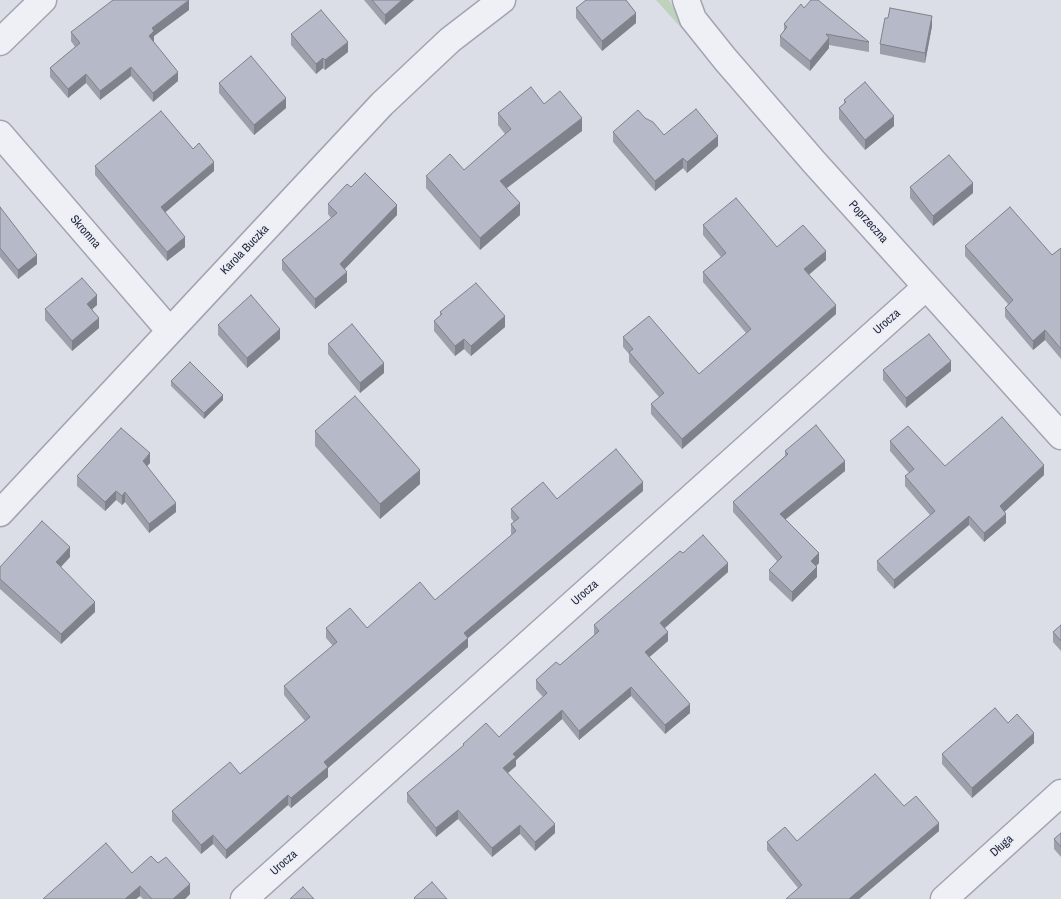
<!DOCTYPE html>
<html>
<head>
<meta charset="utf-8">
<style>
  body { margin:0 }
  canvas { display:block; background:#dcdee7 }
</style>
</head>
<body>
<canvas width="1061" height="899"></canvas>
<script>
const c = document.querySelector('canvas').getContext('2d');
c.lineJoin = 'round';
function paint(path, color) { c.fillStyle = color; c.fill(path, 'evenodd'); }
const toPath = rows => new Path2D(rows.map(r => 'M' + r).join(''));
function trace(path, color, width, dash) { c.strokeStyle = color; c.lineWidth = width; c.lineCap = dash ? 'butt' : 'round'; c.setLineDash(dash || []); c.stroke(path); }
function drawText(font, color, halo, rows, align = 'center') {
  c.font = font + ' "Archivo Narrow",sans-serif'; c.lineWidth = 4; c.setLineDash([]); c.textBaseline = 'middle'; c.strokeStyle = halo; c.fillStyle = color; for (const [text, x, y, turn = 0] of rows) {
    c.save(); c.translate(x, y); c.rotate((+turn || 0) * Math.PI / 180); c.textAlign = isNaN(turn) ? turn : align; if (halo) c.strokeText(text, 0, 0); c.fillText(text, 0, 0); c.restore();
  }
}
const green = toPath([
  [656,0,669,0,694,42]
]);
const street = toPath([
  [686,0,693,19,725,59,814,162,1061,436],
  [0,42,43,0],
  [0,134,169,330],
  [0,513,382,104,450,40,502,0],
  [244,899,926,287],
  [944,899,1061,793]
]);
const wall = toPath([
  [364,0,414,0,385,25],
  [576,8,636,23,602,51,576,18],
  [804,8,869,42,869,52,829,45,829,48,810,71,780,46,780,36,784,31,784,24],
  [189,10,154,36,154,41,153,41,178,81,153,102,131,76,100,100,86,83,68,98,50,77,50,68,75,47,71,41,71,32],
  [932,26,925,63,880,54,880,44],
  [291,34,348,52,325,70,323,68,316,74,291,45],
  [219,83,286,108,254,135,219,93],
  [844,100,894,126,865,150,839,119,839,108,844,104],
  [544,104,582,131,507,188,520,215,480,250,426,188,426,176,464,170,505,134,498,125,498,113],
  [645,118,664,135,718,146,687,173,683,168,655,191,613,142,613,132],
  [95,166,214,171,165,212,185,247,167,261,95,175],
  [351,187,397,215,344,269,347,282,315,309,282,270,282,260,331,218,328,214,328,204],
  [910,187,973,193,933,226,910,198],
  [0,207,37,264,18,279,0,257],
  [703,225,826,260,809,274,836,314,682,449,651,414,651,404,659,397,629,362,629,354,623,347,623,337,699,374,746,333,703,282,703,272,721,257,703,235],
  [965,246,1052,255,1061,248,1061,359,1045,340,1033,350,1005,317,1005,308,1008,304,965,256],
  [97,305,92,309,99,328,72,351,45,320,45,309],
  [440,312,505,327,471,356,464,349,455,356,434,331,434,321,440,316],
  [218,325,280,339,247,368,218,335],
  [328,344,384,373,360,393,328,354],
  [883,370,951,371,906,408,883,380],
  [171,381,223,400,204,419,171,386],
  [315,431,420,484,380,519,315,446],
  [890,441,945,466,1044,475,1004,512,1006,523,984,542,969,525,894,589,877,570,877,561,930,515,905,486,905,476,909,473,890,451],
  [785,451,845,471,785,519,819,563,816,566,817,577,792,602,769,580,769,570,777,561,733,512,733,502,785,456],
  [150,463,147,466,176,512,149,533,125,502,122,505,116,500,105,511,77,486,77,476],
  [643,491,468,638,468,647,328,768,328,777,291,808,288,805,226,859,213,844,201,854,172,821,172,811,240,774,305,721,284,695,284,686,333,646,326,638,326,628,367,628,435,600,512,535,511,534,511,524,514,522,511,518,511,509,557,499],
  [683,553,728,572,665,628,668,641,649,657,690,713,665,734,631,696,579,740,562,719,516,760,516,766,508,773,555,833,535,851,520,834,492,857,458,819,436,837,407,802,407,793,463,747,463,744,499,737,543,697,536,689,536,680,560,665,594,635,594,625],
  [70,557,61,567,95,612,61,644,0,589,0,567],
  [1061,625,1061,651,1053,642,1053,632],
  [1008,723,1034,743,972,798,942,764,942,754],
  [904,806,939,831,859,899,786,899,798,888,767,850,767,842,797,841],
  [1061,833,1061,857,1054,849,1054,839],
  [158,863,190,894,185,899,143,899,140,896,136,899,43,899,132,873]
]);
const shadedWall = toPath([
  [189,0,189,10,154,36,154,41,149,45,149,36,152,28],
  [402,0,414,0,385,25,385,15],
  [636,13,636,23,602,51,602,41],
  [932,16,932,26,925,63,925,53],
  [829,38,829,48,810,71,810,61],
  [348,42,348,52,325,70,325,60],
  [323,58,323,68,316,74,316,64],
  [131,67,131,76,100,100,100,91],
  [178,72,178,81,153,102,153,93],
  [86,74,86,83,68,98,68,89],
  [286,98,286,108,254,135,254,125],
  [894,116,894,126,865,150,865,140],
  [582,118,582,131,500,193,500,181],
  [718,136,718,146,687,173,687,162],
  [683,158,683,168,655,191,655,181],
  [214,162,214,171,161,216,161,207],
  [973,183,973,193,933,226,933,216],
  [520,203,520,215,480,250,480,238],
  [397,205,397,215,340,274,340,264],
  [185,237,185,247,167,261,167,252],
  [826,251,826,260,804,279,804,269],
  [37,255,37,264,18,279,18,270],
  [347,272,347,282,315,309,315,299],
  [97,295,97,305,87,314,87,304],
  [836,305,836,314,682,449,682,439],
  [505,316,505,327,471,356,471,346],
  [99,318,99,328,72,351,72,341],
  [280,329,280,339,247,368,247,358],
  [1045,330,1045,340,1033,350,1033,341],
  [464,339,464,349,455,356,455,346],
  [951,361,951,371,906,408,906,398],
  [384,363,384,373,360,393,360,383],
  [223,395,223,400,204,419,204,413],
  [150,453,150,463,143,470,143,461],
  [845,461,845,471,780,524,780,514],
  [1044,465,1044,475,1000,516,1000,506],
  [420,470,420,484,380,519,380,504],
  [643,482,643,491,468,638,468,647,328,768,328,777,291,808,291,798,324,762,464,633],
  [116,491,116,500,105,511,105,502],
  [125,492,125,502,122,505,122,496],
  [176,503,176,512,149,533,149,524],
  [1006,514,1006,523,984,542,984,533],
  [969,516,969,525,894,589,894,580],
  [70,547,70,557,56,572,56,562],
  [819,553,819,563,811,571,811,561],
  [728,563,728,572,660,632,660,623],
  [817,567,817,577,792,602,792,592],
  [95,602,95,612,61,644,61,634],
  [668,632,668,641,645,661,645,652],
  [631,687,631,696,579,740,579,731],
  [690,704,690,713,665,734,665,725],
  [562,710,562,719,516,760,516,766,503,777,503,768,513,754],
  [1034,733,1034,743,972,798,972,788],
  [288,795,288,805,226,859,226,850],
  [458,810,458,819,436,837,436,828],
  [939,823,939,831,859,899,849,899],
  [555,824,555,833,535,851,535,842],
  [520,825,520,834,492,857,492,848],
  [213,835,213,844,201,854,201,845],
  [190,884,190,894,185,899,173,899],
  [140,886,140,896,136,899,125,899]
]);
const building = toPath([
  [113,0,189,0,152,28,154,31,149,36,178,72,153,93,131,67,100,91,86,74,68,89,50,68,80,43,71,32,113,0],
  [372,0,402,0,385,15,372,0],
  [586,0,626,0,636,13,602,41,576,8,586,0],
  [811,0,818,0,869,42,826,34,829,38,810,61,780,36,787,27,784,24,801,4,804,8,811,0],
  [890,8,932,16,925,53,880,44,885,18,888,18,890,8],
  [321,10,348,42,325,60,323,58,316,64,291,34,321,10],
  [251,56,286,98,254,125,219,83,251,56],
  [865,82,894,116,865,140,839,108,846,102,844,100,865,82],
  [531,87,544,104,560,91,582,118,500,181,520,203,480,238,426,176,450,154,464,170,511,129,498,113,531,87],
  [696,109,718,136,687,162,683,158,655,181,613,132,638,110,645,118,653,122,664,135,696,109],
  [161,111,193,149,199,143,214,162,161,207,185,237,167,252,95,166,161,111],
  [949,155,973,183,933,216,910,187,949,155],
  [365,173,397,205,340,264,347,272,315,299,282,260,337,213,328,204,347,184,351,187,365,173],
  [736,198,777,247,803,225,826,251,804,269,836,305,682,439,651,404,664,393,629,352,633,349,623,337,649,316,699,374,751,329,703,272,726,253,703,225,736,198],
  [0,207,37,255,18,270,0,248,0,207],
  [1010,207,1052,255,1061,248,1061,349,1045,330,1033,341,1005,308,1013,300,965,246,1010,207],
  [82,278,97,295,87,304,99,318,72,341,45,309,82,278],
  [476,283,505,316,471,346,464,339,455,346,434,321,442,314,440,312,476,283],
  [251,295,280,329,247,358,218,325,251,295],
  [352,324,384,363,360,383,328,344,352,324],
  [929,334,951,361,906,398,883,370,929,334],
  [190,362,223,395,204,413,171,381,190,362],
  [355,396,420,470,380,504,315,431,355,396],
  [1002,417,1044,465,1000,506,1006,514,984,533,969,516,894,580,877,561,935,511,905,476,914,469,890,441,908,426,945,466,1002,417],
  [816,425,845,461,780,514,819,553,811,561,817,567,792,592,769,570,782,557,733,502,788,454,785,451,816,425],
  [121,428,150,453,143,461,176,503,149,524,125,492,122,496,116,491,105,502,77,476,121,428],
  [616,449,643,482,464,633,468,638,324,762,328,767,291,798,288,795,226,850,213,835,201,845,172,811,230,762,240,774,310,717,284,686,337,642,326,628,350,608,367,628,420,582,435,600,516,531,511,524,519,518,511,509,543,482,557,499,616,449],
  [42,521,70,547,56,562,95,602,61,634,0,579,0,567,42,521],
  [703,535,728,563,660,623,668,632,645,652,690,704,665,725,631,687,579,731,562,710,513,754,516,757,503,768,555,824,535,842,520,825,492,848,458,810,436,828,407,793,464,745,463,744,486,723,499,737,547,693,536,680,556,662,560,665,599,631,594,625,680,551,683,553,703,535],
  [1061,625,1061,641,1053,632,1061,625],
  [995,708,1008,723,1017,714,1034,733,972,788,942,754,995,708],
  [875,774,904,806,916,796,939,823,849,899,786,899,802,885,767,842,785,827,797,841,875,774],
  [1061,833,1061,847,1054,839,1061,833],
  [106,843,132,873,151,856,158,863,166,857,190,884,173,899,152,899,140,886,125,899,43,899,106,843],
  [432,882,447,899,415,899,414,898,432,882],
  [303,887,314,899,290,899,303,887]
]);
const streetNames = [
  ["Poprzeczna",868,222,48],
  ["Skromna",85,232,49],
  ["Karola Buczka",245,250,-46],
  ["Urocza",887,322,-42],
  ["Urocza",585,593,-42],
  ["Długa",1002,846,-42],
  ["Urocza",284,863,-42]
];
paint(green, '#bed2bc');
trace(street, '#a1a4b1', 29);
trace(street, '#eff0f5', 26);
paint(wall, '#9d9fab');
paint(shadedWall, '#7f828b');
paint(building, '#b6b9c7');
trace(building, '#7f828b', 1);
drawText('12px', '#252a3e', '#ebeef5', streetNames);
</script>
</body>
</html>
